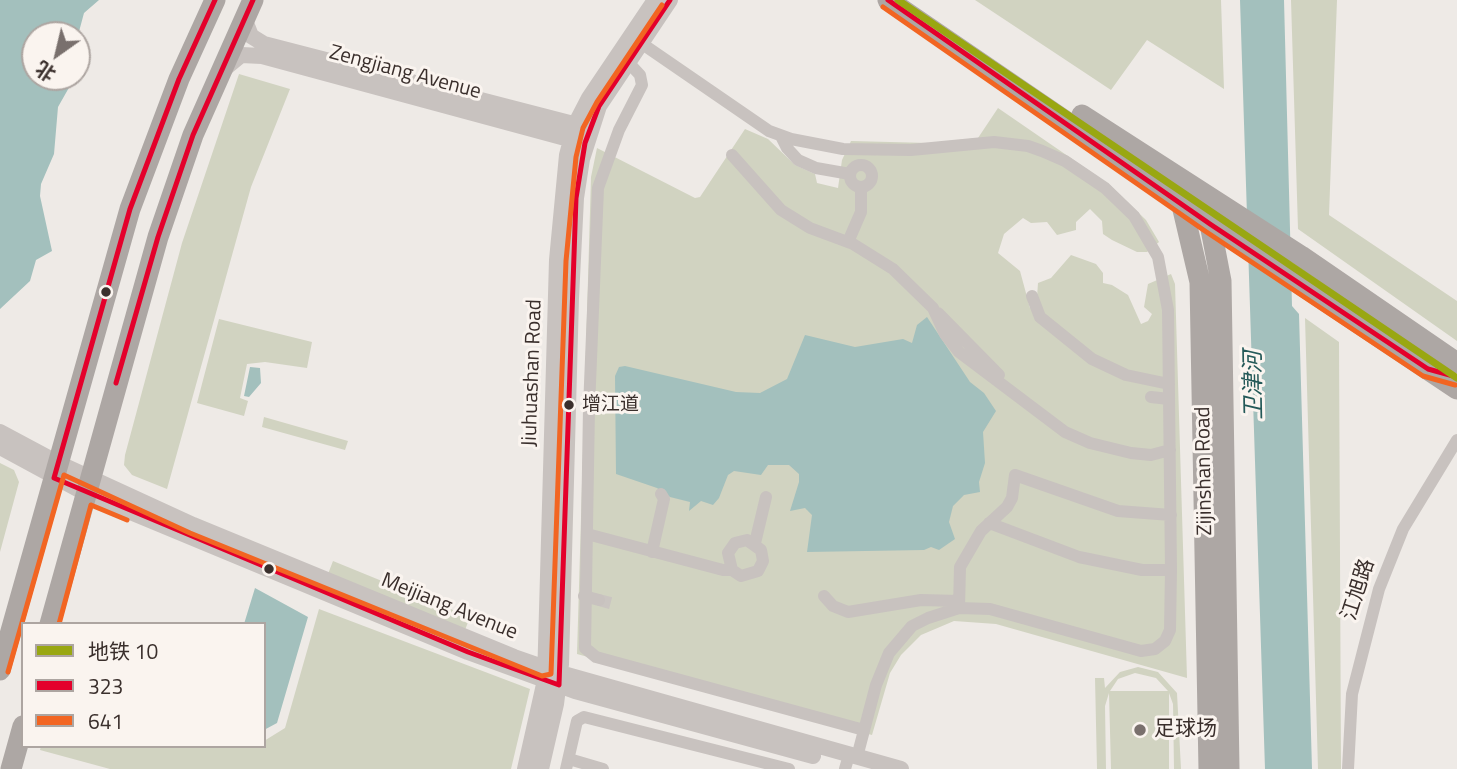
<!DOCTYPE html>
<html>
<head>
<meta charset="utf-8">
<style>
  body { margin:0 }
  #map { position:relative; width:1457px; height:769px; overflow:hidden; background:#eeeae6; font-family:"Titillium Web","Noto Sans SC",sans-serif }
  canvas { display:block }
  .legend { position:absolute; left:21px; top:622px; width:245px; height:126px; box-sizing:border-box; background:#faf4ef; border:2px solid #ada5a1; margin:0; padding:9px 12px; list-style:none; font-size:21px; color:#3a2f2c }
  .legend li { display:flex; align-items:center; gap:14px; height:35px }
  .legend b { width:35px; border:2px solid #ada5a1 }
  .north { position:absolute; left:21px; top:21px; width:70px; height:70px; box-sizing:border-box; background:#faf4ef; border:2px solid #ada5a1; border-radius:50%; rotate:214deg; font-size:19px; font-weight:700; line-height:28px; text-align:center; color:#3a2f2c }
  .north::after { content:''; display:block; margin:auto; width:24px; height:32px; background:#79706d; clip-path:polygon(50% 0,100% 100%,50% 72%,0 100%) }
</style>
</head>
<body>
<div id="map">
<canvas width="1457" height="769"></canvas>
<ul class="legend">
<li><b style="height:9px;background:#99a712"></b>地铁 10</li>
<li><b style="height:9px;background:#e4002b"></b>323</li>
<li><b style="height:9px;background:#f26522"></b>641</li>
</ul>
<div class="north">北</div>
</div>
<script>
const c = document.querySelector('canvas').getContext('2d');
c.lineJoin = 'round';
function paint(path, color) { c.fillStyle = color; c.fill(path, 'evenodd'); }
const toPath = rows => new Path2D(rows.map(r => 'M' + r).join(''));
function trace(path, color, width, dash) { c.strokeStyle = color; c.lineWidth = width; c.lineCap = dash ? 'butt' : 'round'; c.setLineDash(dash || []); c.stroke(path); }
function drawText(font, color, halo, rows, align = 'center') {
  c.font = font + ' "Titillium Web","Noto Sans SC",sans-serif'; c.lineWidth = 6; c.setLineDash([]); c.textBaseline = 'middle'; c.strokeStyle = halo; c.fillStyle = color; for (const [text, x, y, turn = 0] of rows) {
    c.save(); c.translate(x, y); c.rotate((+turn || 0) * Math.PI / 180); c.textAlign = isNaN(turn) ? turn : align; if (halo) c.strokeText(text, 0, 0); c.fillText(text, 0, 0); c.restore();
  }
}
const green = toPath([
  [975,0,1221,0,1224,89,1147,40,1111,90],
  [1291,0,1337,0,1329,215,1457,301,1457,341,1298,229],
  [239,74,290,89,251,187,167,489,132,475,124,465,125,455,182,243],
  [998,108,1110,185,1146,220,1159,242,1147,252,1137,252,1112,240,1103,234,1102,221,1090,209,1076,222,1076,230,1057,235,1047,222,1031,223,1023,218,1004,234,998,253,1020,271,1030,308,1037,297,1038,283,1051,278,1071,255,1096,264,1103,273,1103,283,1112,285,1128,295,1141,324,1148,321,1152,314,1144,307,1148,284,1171,274,1175,284,1187,678,996,624,954,621,921,635,901,655,890,673,872,735,577,654,591,177,597,148,695,198,700,197,745,129,768,139,795,165,815,174,817,183,838,188,842,160,851,141,929,143,978,138],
  [1305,318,1339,342,1341,769,1318,769],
  [219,319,312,342,307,368,265,362,247,364,240,398,248,401,244,416,197,403],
  [264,417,348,441,345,450,262,427],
  [0,463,14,470,19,482,0,552],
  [333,561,470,617,465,630,328,574],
  [319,609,530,689,511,769,110,769,40,750,41,746,264,746,264,741,285,728],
  [1138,667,1158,672,1177,693,1181,769,1174,769,1173,704,1169,693,1169,769,1111,769,1109,693,1105,706,1106,769,1097,769,1095,678,1104,678,1105,688,1120,672],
  [1135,673,1156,678,1168,691,1110,691,1118,679]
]);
const water = toPath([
  [0,0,99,0,84,13,77,39,77,35,35,35,35,77,75,77,58,107,54,154,41,184,40,196,52,251,36,260,30,281,0,309],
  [1240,0,1284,0,1292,306,1299,314,1312,769,1265,769],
  [927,317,970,382,984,393,996,411,983,432,985,463,979,482,980,492,964,495,953,506,949,522,955,539,939,550,931,547,924,550,807,552,812,515,805,508,790,511,799,482,799,474,789,465,768,465,761,475,734,471,728,475,719,498,713,505,701,501,689,511,690,502,670,497,657,488,616,474,615,376,619,367,625,366,736,392,760,393,787,379,805,335,855,347,903,339,912,343,917,325],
  [250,367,260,368,261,383,249,397,244,396],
  [255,588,308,617,277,723,264,730,264,624,244,624]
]);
const minorTunnel = toPath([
  [599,600,614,604]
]);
const minor = toPath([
  [641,43,769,131,791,139,843,149,911,150,994,142,1028,146,1042,151,1065,161,1105,188,1134,216,1158,257,1168,310,1171,570,1170,630,1165,641,1155,649,1141,651,990,609,959,608,928,618,912,626,889,653,876,685,857,757],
  [628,62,640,75,642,85,619,130,598,188,589,408,585,648,596,657,864,730],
  [781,136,787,148,798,160,816,168,850,174],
  [732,155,781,210,810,228,853,244,893,269,933,308,945,334,959,352,1065,432,1090,443,1131,453,1151,455,1170,450],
  '850 176a11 11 0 1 1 22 0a11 11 0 1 1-22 0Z',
  [848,242,861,212,861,187],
  [1032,296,1040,317,1092,359,1126,375,1169,384],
  [938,313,999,375],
  [1151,397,1169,399],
  [989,523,1079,557,1142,570,1171,570],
  [587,534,723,570,732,570,741,576,758,571,763,561,761,550,747,540,735,543,728,553,732,570],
  [755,543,766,497],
  [652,552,664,499,661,494],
  [584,596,599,600],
  [824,596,833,606,848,612,921,600,959,601],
  [959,608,960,567,981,531,1007,507,1012,498,1015,475,1118,511,1171,515],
  [569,759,603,769],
  [566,769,577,721,584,717,789,769],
  [845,769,849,755],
  [1348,769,1352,694,1379,589,1403,529,1457,440]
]);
const tertiary = toPath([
  [244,18,251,36,264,44,585,127],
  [224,69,241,55,262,56,580,142],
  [0,432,58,463,193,525,514,657,560,673,901,769],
  [0,447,85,493,468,652,575,691,813,756],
  [525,769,545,680,557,260,567,155,575,125,589,98,655,0],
  [541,769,556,704,561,664,571,298,576,198,582,159,599,106,670,0]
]);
const primary = toPath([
  [888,0,1112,153,1210,224,1457,389],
  [1082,115,1301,256,1457,363],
  [1181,201,1200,282,1209,769],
  [1209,219,1221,281,1229,769],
  [50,624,158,237,193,135,253,0],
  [0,670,130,209,179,79,215,0],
  [11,769,23,726]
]);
const bus1 = toPath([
  [215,0,179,79,130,209,54,478,468,652,559,685,576,198,585,143,599,106,670,0],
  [888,0,1210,224,1428,369,1457,377],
  [116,383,158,237,193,135,253,0]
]);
const bus2 = toPath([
  [883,7,1205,231,1423,376,1455,385],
  [59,624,91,505,127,520],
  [8,672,64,475,190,533,542,676,551,674,566,261,576,157,583,128,597,102,662,5]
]);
const metro1 = toPath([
  [898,0,1457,378]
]);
const markers = [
  [106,292,6,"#3a2f2c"],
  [569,405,6,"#3a2f2c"],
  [269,569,6,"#3a2f2c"],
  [1140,730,7,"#79706d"]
];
const busNames = [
  ["增江道",582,405]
];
const streetNames = [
  ["Zengjiang Avenue",405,73,15],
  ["Jiuhuashan Road",533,373,-88],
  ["Zijinshan Road",1205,471,-91],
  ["江旭路",1359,590,-72],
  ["Meijiang Avenue",449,607,22]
];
const poiNames = [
  ["足球场",1154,730]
];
const waterNames = [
  ["卫津河",1255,385,-91]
];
paint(green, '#d1d3c1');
paint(water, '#a3c0bd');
trace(minorTunnel, '#cac5c1', 12, [12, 6]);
trace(minor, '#c8c2bf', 12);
trace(tertiary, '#c8c2bf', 16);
trace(primary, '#ada7a4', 21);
trace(bus1, '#e4002b', 5);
trace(bus2, '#f26522', 5);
trace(metro1, '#99a712', 7);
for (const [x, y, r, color] of markers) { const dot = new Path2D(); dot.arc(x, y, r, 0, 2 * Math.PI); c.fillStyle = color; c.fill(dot); trace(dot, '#faf4ef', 2.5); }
drawText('19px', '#3a2f2c', '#faf4ef', busNames, 'left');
drawText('21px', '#3a2f2c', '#faf4ef', streetNames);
drawText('21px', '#3a2f2c', '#faf4ef', poiNames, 'left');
drawText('italic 23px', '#245958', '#faf4ef', waterNames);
</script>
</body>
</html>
